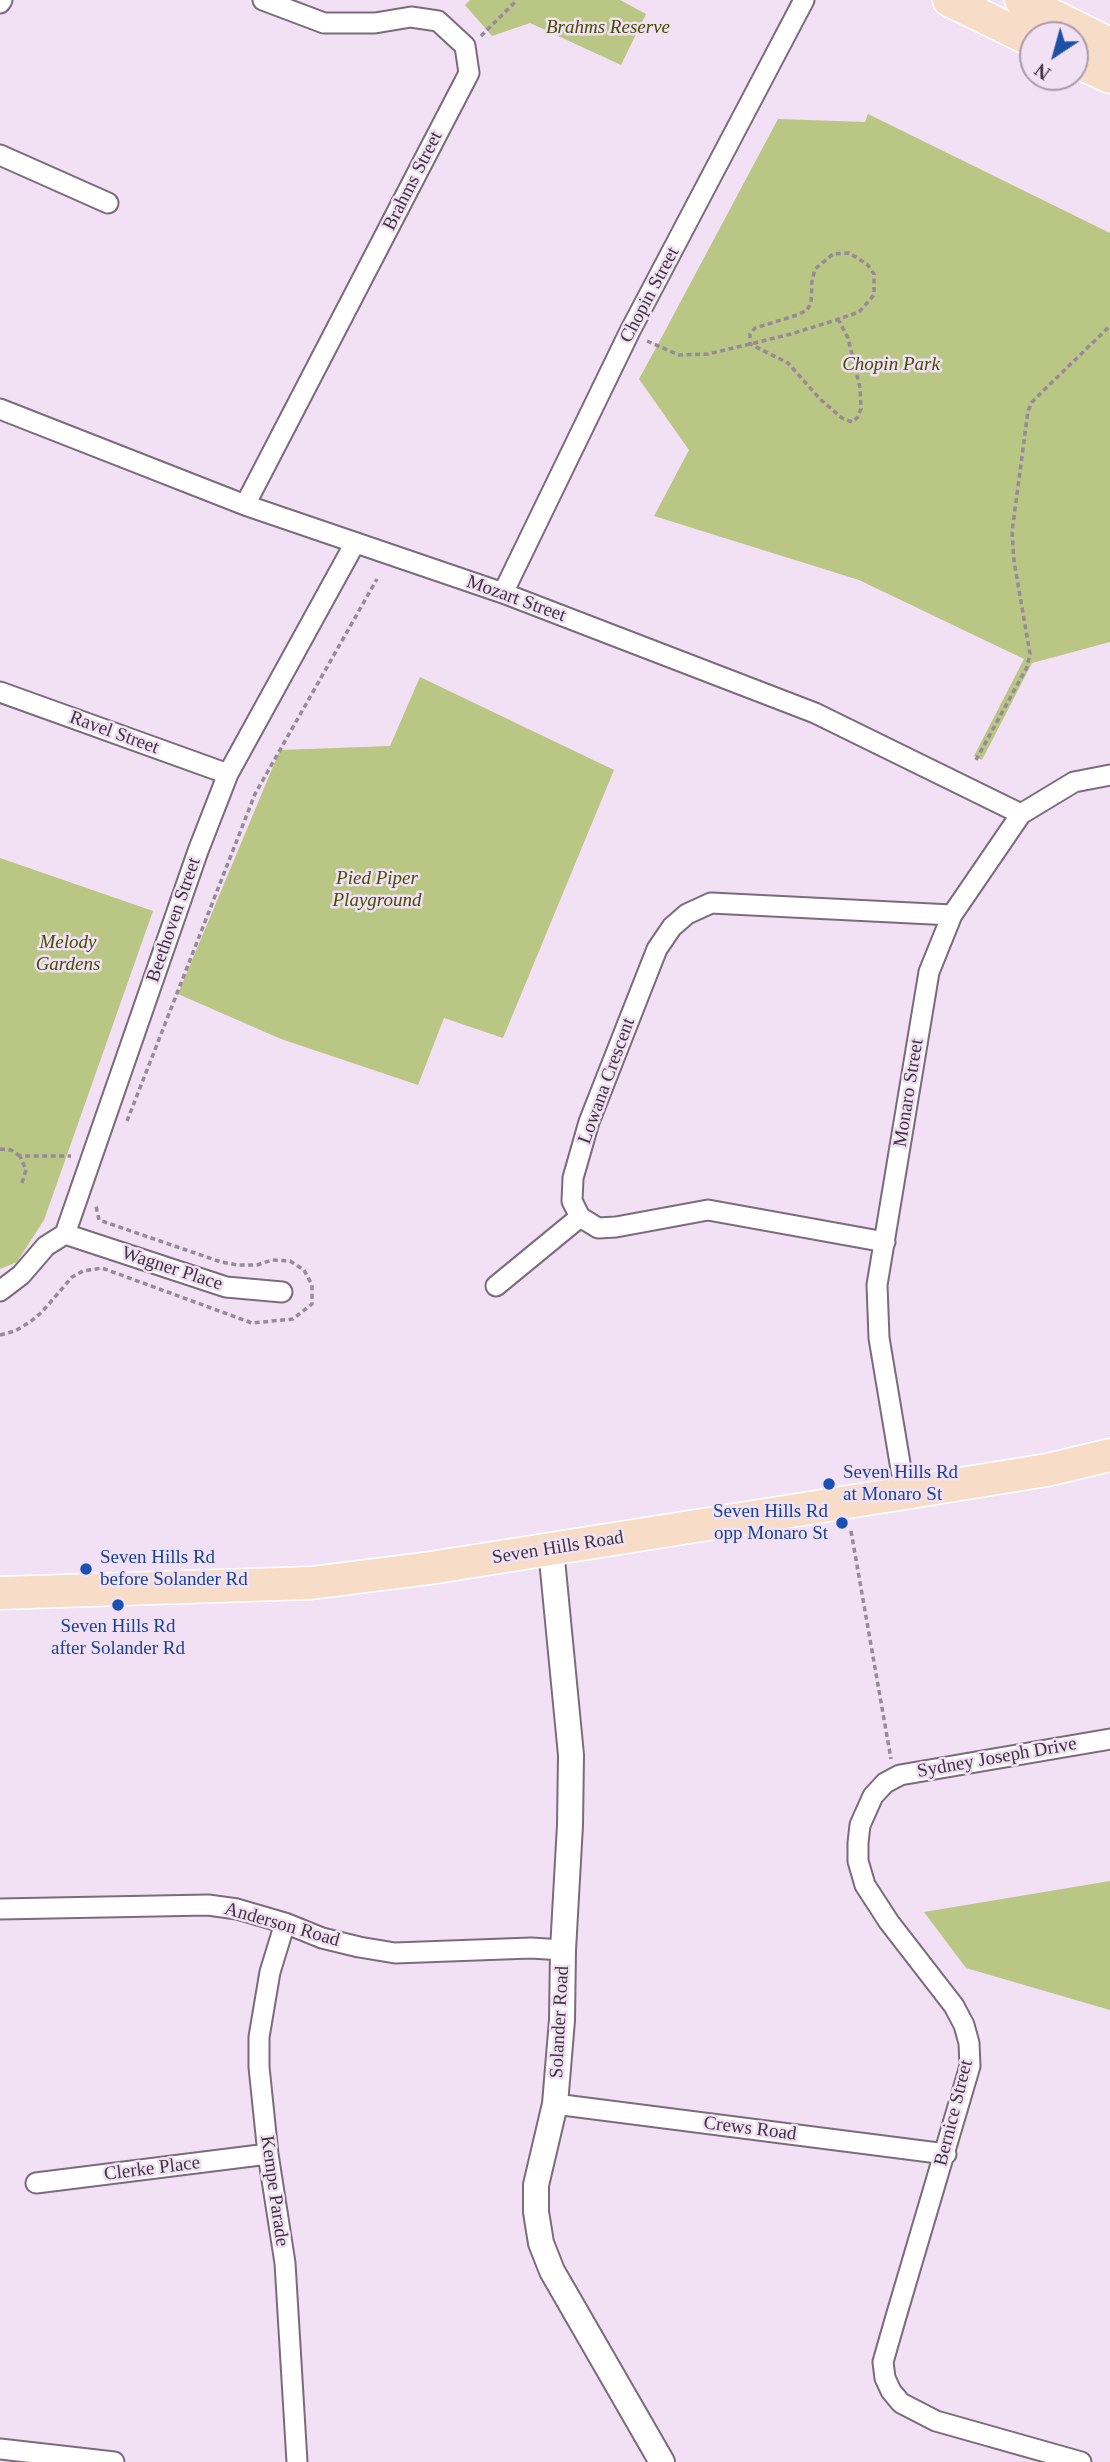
<!DOCTYPE html>
<html>
<head>
<meta charset="utf-8">
<style>
  body { margin:0 }
  #map { position:relative; width:1110px; height:2462px; overflow:hidden; background:#f2e0f4; font-family:"Times New Roman",serif }
  canvas { display:block }
  .north { position:absolute; left:1019px; top:21px; width:70px; height:70px; box-sizing:border-box; background:#f2e0f4; border:2px solid #aa9cab; border-radius:50%; rotate:216deg; font-size:19px; font-weight:700; line-height:28px; text-align:center; color:#3d363e }
  .north::after { content:''; display:block; margin:auto; width:24px; height:32px; background:#1c52a4; clip-path:polygon(50% 0,100% 100%,50% 72%,0 100%) }
</style>
</head>
<body>
<div id="map">
<canvas width="1110" height="2462"></canvas>
<div class="north">N</div>
</div>
<script>
const c = document.querySelector('canvas').getContext('2d');
c.lineJoin = 'round';
function paint(path, color) { c.fillStyle = color; c.fill(path, 'evenodd'); }
const toPath = rows => new Path2D(rows.map(r => 'M' + r).join(''));
function trace(path, color, width, dash) { c.strokeStyle = color; c.lineWidth = width; c.lineCap = dash ? 'butt' : 'round'; c.setLineDash(dash || []); c.stroke(path); }
function drawText(font, color, halo, rows, align = 'center') {
  c.font = font + ' "Times New Roman",serif'; c.lineWidth = 5; c.setLineDash([]); c.textBaseline = 'middle'; c.strokeStyle = halo; c.fillStyle = color; for (const [text, x, y, turn = 0] of rows) {
    c.save(); c.translate(x, y); c.rotate((+turn || 0) * Math.PI / 180); c.textAlign = isNaN(turn) ? turn : align; if (halo) c.strokeText(text, 0, 0); c.fillText(text, 0, 0); c.restore();
  }
}
const green = toPath([
  [470,0,620,0,646,14,621,65,530,23,492,36,465,5],
  [868,114,1110,233,1110,642,1032,663,982,760,974,756,1024,659,859,580,654,516,689,450,639,379,657,346,778,119,865,122],
  [420,677,614,770,503,1038,444,1018,418,1085,281,1039,178,994,280,750,390,746],
  [0,858,153,911,44,1220,17,1262,0,1269],
  [1110,1881,1110,2010,966,1968,924,1912]
]);
const path = toPath([
  [481,36,517,0],
  [647,341,679,355,708,354,750,344,791,334,836,320,859,312,874,295,874,274,867,264,849,253,833,254,815,269,812,281,811,303,807,310,797,315,755,328,750,334,750,344,788,363,820,399,842,418,852,422,857,418,861,409,860,388,848,338,838,319],
  [976,760,1027,667,1030,654,1014,561,1012,532,1028,411,1032,402,1045,389,1110,326],
  [127,1121,255,794,377,579],
  [0,1149,11,1150,20,1156],
  [22,1183,26,1170,20,1156,71,1156],
  [0,1335,15,1331,30,1322,42,1312,72,1277,83,1271,102,1268,252,1323,293,1319,312,1304,312,1285,304,1270,290,1261,272,1260,257,1265,238,1265,221,1262,99,1220,96,1206],
  [851,1531,891,1759]
]);
const minor = toPath([
  [0,3,2,0],
  [0,155,108,203],
  [0,409,245,505,503,593,815,713,1021,814],
  [245,505,469,73,465,46,438,21,411,17,375,23,324,23,263,0],
  [503,593,630,331,804,0],
  [0,692,228,774],
  [65,1234,226,1287,282,1292],
  [885,1242,708,1210,616,1227,598,1228,580,1217,572,1201,573,1178,589,1122,657,949,672,927,687,914,711,903,952,915],
  [496,1286,580,1217],
  [0,1291,21,1275,46,1246,65,1234,198,851,228,774,355,543],
  [905,1493,879,1338,877,1285,929,972,952,915,1021,814,1074,782,1110,775],
  [0,1909,208,1905,237,1909,285,1923,322,1938,359,1947,395,1953,531,1948,563,1950],
  [285,1923,270,1972,259,2037,259,2067,268,2154,285,2263,297,2462],
  [555,2104,946,2154],
  [36,2183,268,2154],
  [0,2449,114,2462],
  [1081,2462,936,2421,901,2403,891,2391,885,2378,883,2362,895,2320,970,2066,969,2043,964,2025,954,2006,889,1922,865,1885,858,1861,858,1843,860,1825,873,1796,885,1783,900,1775,1110,1739]
]);
const tertiary = toPath([
  [551,1549,571,1755,570,1825,563,1950,562,2020,555,2104,536,2185,536,2212,541,2243,552,2271,662,2462]
]);
const primary = toPath([
  [949,0,1033,41],
  [1021,0,1110,44],
  [1075,61,1110,77],
  [0,1593,311,1583,430,1568,905,1493,1047,1470,1110,1455]
]);
const markers = [
  [829,1484,7,"#1a4fb4"],
  [842,1523,7,"#1a4fb4"],
  [86,1569,7,"#1a4fb4"],
  [118,1605,7,"#1a4fb4"]
];
const parkNames = [
  ["Brahms Reserve",608,28],
  ["Chopin Park",891,365],
  ["Pied Piper",377,879],
  ["Playground",377,901],
  ["Melody",68,943],
  ["Gardens",68,965]
];
const streetNames = [
  ["Brahms Street",413,181,-63],
  ["Chopin Street",650,295,-62],
  ["Mozart Street",516,599,20],
  ["Ravel Street",114,733,20],
  ["Beethoven Street",174,920,-71],
  ["Lowana Crescent",607,1081,-70],
  ["Monaro Street",909,1093,-81],
  ["Wagner Place",172,1269,18],
  ["Seven Hills Road",558,1548,-9],
  ["Sydney Joseph Drive",997,1758,-10],
  ["Anderson Road",282,1925,16],
  ["Solander Road",560,2022,-87],
  ["Bernice Street",954,2113,-76],
  ["Crews Road",750,2129,7],
  ["Clerke Place",152,2169,-7],
  ["Kempe Parade",274,2191,82]
];
const transitNames = [
  ["Seven Hills Rd",843,1473],
  ["at Monaro St",843,1495],
  ["Seven Hills Rd",828,1512,"right"],
  ["opp Monaro St",828,1534,"right"],
  ["Seven Hills Rd",100,1558],
  ["before Solander Rd",100,1580],
  ["Seven Hills Rd",118,1627,"center"],
  ["after Solander Rd",118,1649,"center"]
];
paint(green, '#b9c684');
trace(minor, '#7b6b7c', 23);
trace(tertiary, '#7b6b7c', 28);
trace(primary, '#fff', 35);
trace(path, '#978b99', 3.5, [5, 3.5]);
trace(minor, '#fff', 19);
trace(tertiary, '#fff', 24);
trace(primary, '#f7ddc7', 32);
for (const [x, y, r, color] of markers) { const dot = new Path2D(); dot.arc(x, y, r, 0, 2 * Math.PI); c.fillStyle = color; c.fill(dot); trace(dot, '#f2e0f4', 2.5); }
drawText('italic 19px', '#454f00', '#f2e0f4', parkNames);
drawText('19px', '#3d363e', '#f2e0f4', streetNames);
drawText('19px', '#164399', '#f2e0f4', transitNames, 'left');
</script>
</body>
</html>
